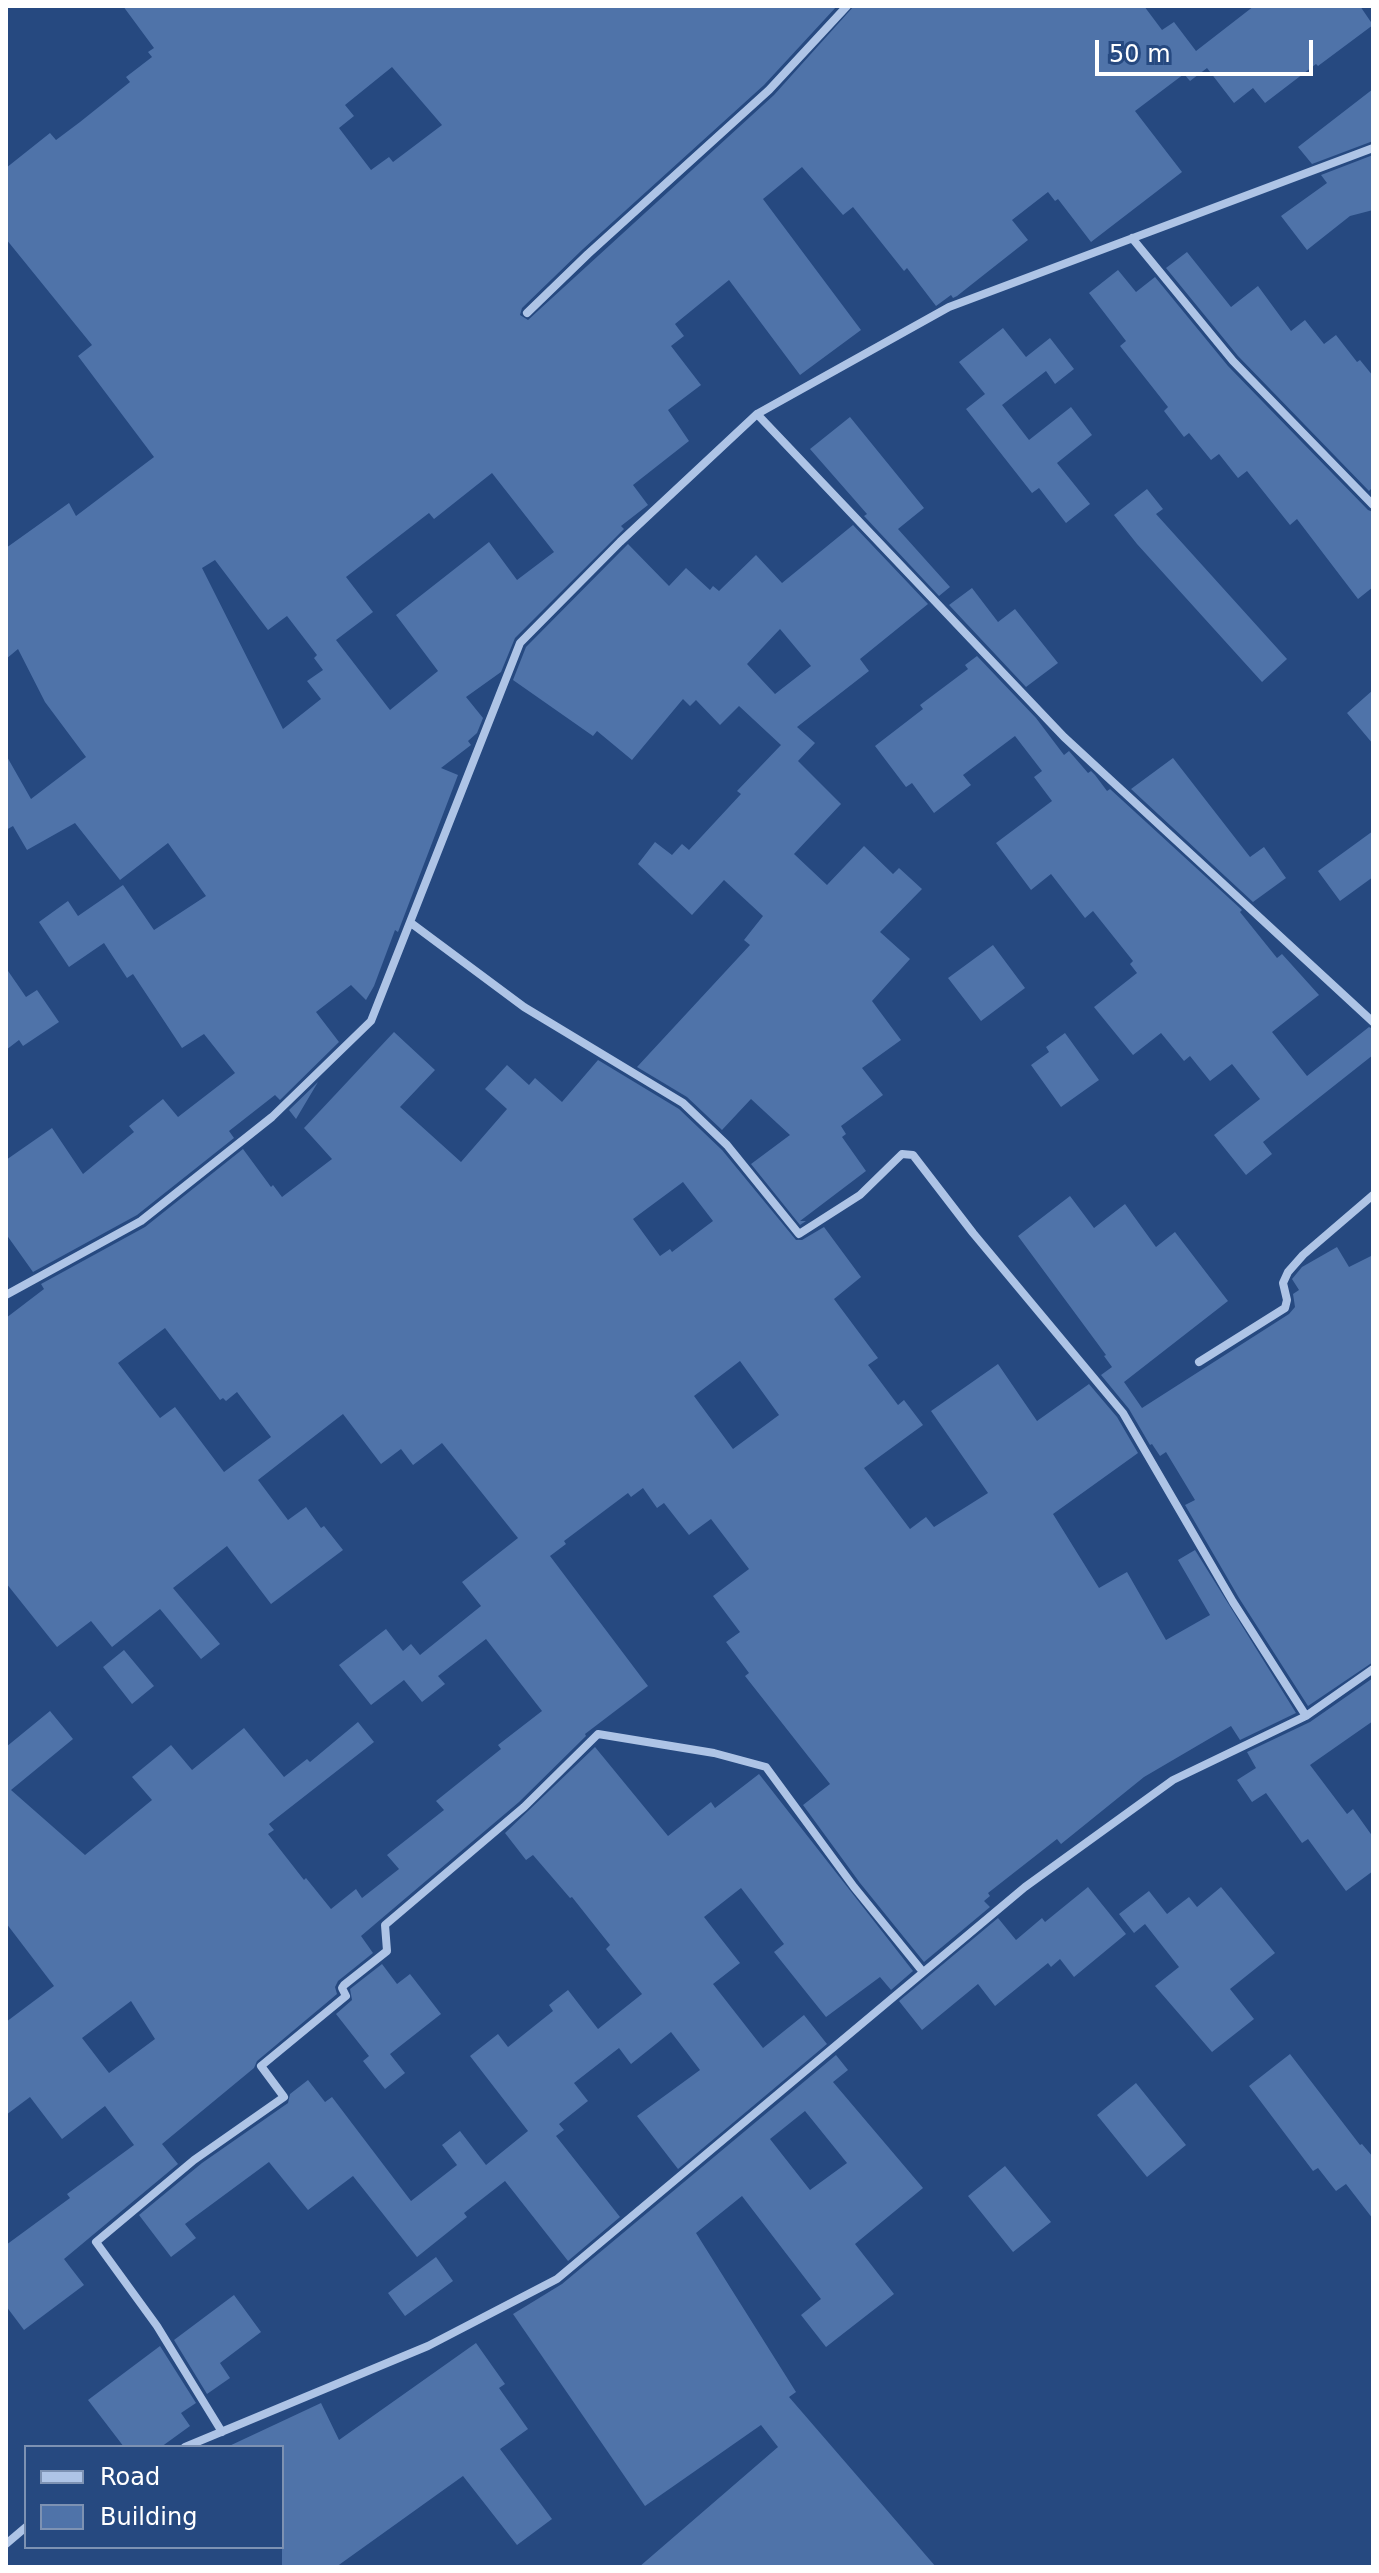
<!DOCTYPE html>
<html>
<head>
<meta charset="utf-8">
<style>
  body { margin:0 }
  #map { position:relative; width:1379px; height:2573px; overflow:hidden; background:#264980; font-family:"DejaVu Sans",sans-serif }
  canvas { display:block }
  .frame { position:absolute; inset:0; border:8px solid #fff; pointer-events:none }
  .legend { position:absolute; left:24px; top:2445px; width:260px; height:104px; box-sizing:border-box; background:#264980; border:2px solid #7d92b3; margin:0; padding:10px 14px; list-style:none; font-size:24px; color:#fff }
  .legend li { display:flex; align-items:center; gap:16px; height:40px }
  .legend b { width:40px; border:2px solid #7d92b3 }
  .scale { position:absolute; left:1095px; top:40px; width:218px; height:36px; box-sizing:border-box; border:4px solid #fff; border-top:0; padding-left:10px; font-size:24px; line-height:28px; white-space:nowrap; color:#fff; -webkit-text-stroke:6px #264980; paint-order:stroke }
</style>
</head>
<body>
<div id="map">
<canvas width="1379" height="2573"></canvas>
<div class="frame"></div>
<ul class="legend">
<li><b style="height:10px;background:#aec4e6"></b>Road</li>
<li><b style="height:22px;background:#4f73a9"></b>Building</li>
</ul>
<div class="scale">50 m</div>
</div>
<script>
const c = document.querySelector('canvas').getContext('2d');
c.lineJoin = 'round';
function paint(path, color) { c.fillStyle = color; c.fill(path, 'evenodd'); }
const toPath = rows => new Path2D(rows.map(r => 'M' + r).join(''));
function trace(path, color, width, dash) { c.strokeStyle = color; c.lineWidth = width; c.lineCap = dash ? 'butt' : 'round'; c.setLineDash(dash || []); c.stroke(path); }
const building = toPath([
  [123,6,837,6,764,85,583,249,522,308,520,315,528,320,774,95,854,6,1144,6,1162,30,1174,22,1196,51,1254,6,1360,6,1373,25,1318,66,1316,64,1265,103,1253,88,1234,103,1207,68,1190,81,1184,74,1135,111,1182,172,1091,242,1058,199,1055,201,1048,192,1012,220,1028,240,957,296,953,298,951,295,936,306,907,268,904,271,853,207,843,215,802,167,763,199,861,330,800,375,729,280,675,324,684,336,671,346,701,385,668,410,689,441,633,485,648,505,621,526,624,529,515,638,501,672,466,697,483,718,477,733,468,741,471,745,441,768,458,775,398,932,395,930,374,986,366,1000,351,985,316,1012,339,1042,280,1100,275,1095,229,1131,234,1138,137,1215,33,1272,6,1234,6,1160,52,1128,83,1174,134,1132,129,1126,163,1099,178,1117,235,1073,204,1034,182,1048,133,974,127,978,104,943,69,967,39,922,68,901,78,916,123,885,154,930,206,896,168,843,120,880,75,823,27,850,13,826,6,830,6,755,31,799,86,757,45,702,18,649,6,659,6,548,69,503,76,516,154,457,78,356,92,345,6,239,6,168,50,133,56,140,80,122,130,82,126,77,152,57,148,52,154,48],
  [392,67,442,125,393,162,389,157,371,170,339,128,354,116,345,105],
  [492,473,554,552,517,580,489,542,396,615,438,671,390,710,336,640,373,612,346,577,429,513,434,519],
  [215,560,268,630,287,616,317,655,314,658,323,670,307,681,321,699,283,729,202,568],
  [1373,89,1373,141,1312,164,1298,147],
  [1373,155,1373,210,1350,216,1307,250,1281,216,1327,183,1321,175],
  [1187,252,1231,307,1258,286,1291,331,1305,320,1324,344,1336,335,1357,362,1360,360,1373,376,1373,487,1369,491,1238,356,1166,268],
  [1118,270,1136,292,1155,277,1228,366,1368,510,1373,512,1373,587,1358,599,1297,519,1290,525,1247,471,1238,478,1219,454,1211,460,1189,433,1184,437,1164,411,1168,407,1120,346,1126,341,1089,293],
  [1003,328,1026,357,1050,338,1074,369,1055,384,1046,371,1002,405,1029,440,1071,407,1092,435,1057,463,1090,504,1066,523,1039,488,1032,493,966,409,985,394,959,362],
  [850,417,924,508,898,529,950,587,939,596,864,516,867,514,810,449],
  [1147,489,1163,509,1156,514,1287,659,1262,682,1137,544,1114,515],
  [853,525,928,604,860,659,869,671,797,727,815,743,798,761,841,804,794,854,827,885,864,846,893,874,899,868,922,889,880,932,910,959,872,1001,901,1040,862,1068,883,1095,841,1126,846,1134,842,1137,866,1171,800,1221,806,1221,800,1225,751,1164,790,1135,751,1099,722,1130,687,1097,637,1067,750,945,744,940,763,916,724,880,692,915,638,864,655,842,672,855,682,844,689,850,741,794,737,791,781,745,739,706,720,725,696,700,690,706,683,699,632,760,597,731,593,736,513,680,526,647,628,544,669,586,686,568,710,590,713,586,719,591,756,555,782,583],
  [780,629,811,666,775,694,747,664],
  [972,588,998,622,1015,609,1058,663,1026,687,949,605],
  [977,656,1036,718,1064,755,1069,751,1088,773,1091,771,1095,775,1107,791,1110,789,1242,910,1240,912,1277,958,1282,954,1319,995,1272,1032,1307,1076,1369,1027,1373,1029,1373,1055,1263,1142,1272,1154,1246,1175,1214,1135,1260,1099,1232,1064,1210,1081,1190,1056,1184,1061,1161,1033,1133,1055,1094,1007,1137,973,1130,964,1133,961,1093,911,1085,918,1051,874,1031,890,996,843,1052,801,1034,777,1042,771,1015,736,963,775,971,785,934,813,912,783,906,787,875,746,923,709,920,705,968,669,965,665],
  [1373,690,1373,744,1347,713],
  [1173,758,1250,857,1264,847,1286,878,1253,902,1131,789],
  [1373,831,1373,877,1340,901,1318,871],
  [993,945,1025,988,981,1021,948,978],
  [6,968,26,997,37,990,59,1022,23,1046,19,1040,6,1050],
  [394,1032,435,1070,400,1107,461,1162,507,1109,485,1089,507,1065,529,1085,535,1078,562,1102,598,1060,679,1109,722,1150,796,1240,802,1240,824,1227,861,1277,834,1299,878,1358,868,1365,898,1405,904,1400,923,1425,864,1468,910,1529,926,1517,934,1527,988,1493,931,1411,998,1364,1037,1421,1089,1384,1117,1417,1138,1453,1053,1514,1099,1588,1127,1572,1166,1640,1210,1615,1178,1560,1195,1550,1296,1713,1240,1740,1231,1726,1144,1777,1061,1844,1057,1839,988,1893,990,1896,984,1901,990,1907,924,1962,860,1883,803,1805,830,1784,745,1676,749,1673,726,1642,740,1632,713,1596,749,1569,711,1519,689,1535,664,1503,657,1508,643,1488,631,1497,628,1493,564,1541,566,1544,550,1556,648,1686,585,1734,586,1736,519,1802,361,1936,373,1953,338,1981,335,1987,337,1994,257,2061,254,2068,162,2144,178,2164,64,2259,84,2285,24,2330,6,2306,6,2245,70,2198,67,2194,134,2145,105,2106,62,2139,30,2097,6,2115,6,2022,54,1986,6,1923,6,1747,50,1711,73,1739,11,1790,85,1855,152,1800,132,1777,171,1745,192,1770,244,1728,284,1777,307,1759,310,1762,358,1722,374,1742,269,1824,274,1830,268,1834,304,1880,306,1878,331,1909,356,1889,362,1898,399,1869,387,1855,444,1810,436,1801,501,1749,498,1745,542,1711,486,1639,438,1676,445,1684,422,1702,404,1680,371,1705,339,1665,386,1629,403,1651,411,1644,420,1655,481,1606,462,1582,518,1538,442,1443,413,1465,401,1449,381,1464,343,1414,258,1480,288,1520,306,1507,321,1528,324,1526,343,1550,271,1604,227,1546,173,1588,220,1644,201,1659,160,1609,112,1647,91,1621,57,1647,6,1583,6,1318,44,1289,41,1284,145,1227,243,1149,271,1187,273,1185,282,1197,332,1159,304,1128],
  [683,1182,713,1221,672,1252,670,1249,660,1256,633,1219],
  [165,1328,220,1400,223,1398,226,1401,237,1392,271,1437,224,1472,175,1407,160,1418,118,1363],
  [740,1361,779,1415,733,1449,694,1396],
  [131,2001,155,2039,109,2073,82,2038],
  [1065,1033,1099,1080,1061,1107,1031,1065,1049,1052,1046,1047],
  [318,1082,296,1119,289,1110],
  [1070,1196,1094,1228,1125,1204,1156,1247,1175,1232,1228,1301,1124,1382,1142,1408,1289,1314,1295,1307,1293,1294,1299,1290,1292,1279,1302,1267,1337,1247,1349,1267,1373,1255,1373,1662,1308,1706,1239,1598,1185,1505,1195,1500,1166,1452,1160,1456,1152,1444,1150,1445,1129,1409,1101,1375,1112,1367,1104,1356,1106,1355,1018,1236],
  [124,1650,154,1686,132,1704,103,1667],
  [1373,1678,1373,1721,1310,1765,1347,1814,1353,1809,1373,1837,1373,1871,1346,1891,1308,1839,1302,1843,1266,1793,1252,1802,1237,1780,1256,1768,1247,1752,1310,1722],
  [595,1747,668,1836,711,1802,715,1808,759,1774,913,1971,891,1990,880,1977,826,2017,774,1952,784,1944,741,1888,704,1917,740,1963,713,1984,763,2048,804,2015,827,2044,678,2169,637,2116,700,2070,671,2032,631,2064,619,2048,574,2083,588,2101,559,2124,564,2130,556,2136,620,2217,568,2261,505,2181,464,2213,467,2217,417,2257,353,2176,308,2210,269,2162,185,2224,196,2238,171,2257,139,2215,202,2163,288,2103,290,2094,308,2080,325,2102,332,2097,411,2201,457,2165,442,2145,460,2131,486,2165,528,2131,470,2056,498,2034,508,2047,553,2011,549,2005,568,1990,598,2029,642,1994,606,1949,610,1945,572,1897,570,1898,533,1855,526,1860,505,1833],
  [1088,1887,1126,1934,1074,1977,1060,1959,1051,1967,1048,1963,995,2006,978,1984,922,2030,899,2001,998,1918,1016,1940,1042,1918,1045,1922],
  [1221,1887,1275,1953,1230,1989,1254,2019,1212,2052,1155,1986,1179,1967,1145,1924,1134,1933,1119,1914,1149,1891,1167,1914,1189,1897,1197,1907],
  [382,1964,397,1984,410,1974,441,2014,390,2054,405,2073,385,2089,363,2061,369,2056,336,2014,352,2000,350,1989],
  [1290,2054,1360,2145,1362,2144,1373,2157,1373,2219,1346,2184,1336,2191,1318,2168,1313,2171,1249,2086],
  [836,2055,848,2070,833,2082,923,2188,855,2244,894,2294,826,2347,801,2315,821,2299,742,2196,696,2233,796,2392,789,2397,936,2567,639,2567,778,2447,761,2425,645,2506,513,2314,562,2284],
  [805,2111,847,2163,810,2190,770,2139],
  [1136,2083,1186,2145,1147,2177,1097,2115],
  [1005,2166,1051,2222,1013,2252,968,2196],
  [436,2257,453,2281,405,2316,388,2293],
  [234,2295,261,2332,220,2363,230,2378,207,2394,174,2340],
  [476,2343,505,2384,499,2388,528,2429,500,2449,552,2519,517,2545,463,2476,336,2567,282,2567,282,2447,227,2447,321,2403,339,2440],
  [160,2346,196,2403,181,2413,190,2426,161,2447,124,2447,88,2400]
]);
const street = toPath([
  [1132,238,1233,361,1373,505],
  [527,313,588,254,769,90,847,6],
  [757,414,1064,737,1373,1022],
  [411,923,524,1007,683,1103,727,1145,799,1234,860,1195,902,1154,913,1155,973,1233,1123,1413,1233,1602,1306,1716],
  [6,1295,141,1221,272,1117,371,1021,520,643,620,542,757,414,949,307,1373,148],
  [1199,1362,1285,1308,1287,1300,1283,1283,1288,1272,1303,1255,1373,1195],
  [222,2432,157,2326,96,2242,194,2160,284,2097,261,2066,346,1996,342,1988,344,1985,387,1951,385,1925,524,1807,598,1734,714,1753,766,1767,854,1887,923,1972],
  [185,2447,428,2346,557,2279,1025,1887,1173,1780,1306,1716,1373,1669],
  [6,2544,26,2527]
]);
paint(building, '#4f73a9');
trace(street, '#aec4e6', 8);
</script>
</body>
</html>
